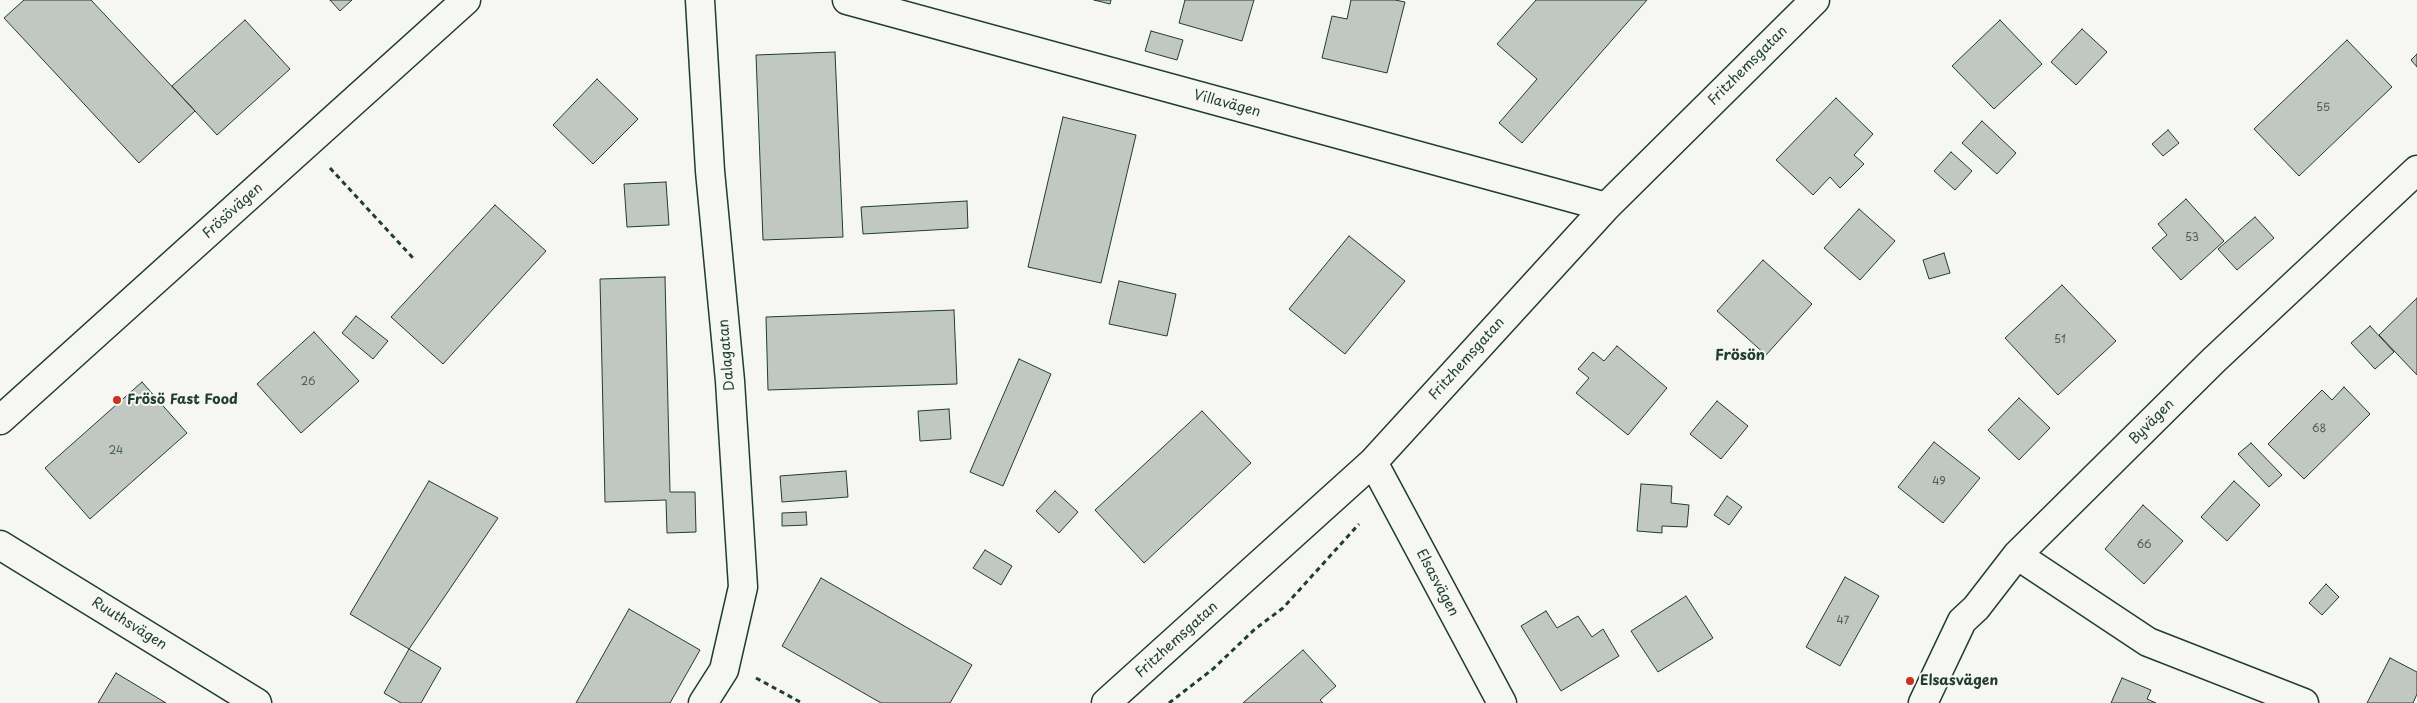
<!DOCTYPE html>
<html>
<head>
<meta charset="utf-8">
<style>
  body { margin:0 }
  canvas { display:block; background:#f6f6f2 }
</style>
</head>
<body>
<canvas width="2417" height="703"></canvas>
<script>
const c = document.querySelector('canvas').getContext('2d');
c.lineJoin = 'round';
function paint(path, color) { c.fillStyle = color; c.fill(path, 'evenodd'); }
const toPath = rows => new Path2D(rows.map(r => 'M' + r).join(''));
function trace(path, color, width, dash) { c.strokeStyle = color; c.lineWidth = width; c.lineCap = dash ? 'butt' : 'round'; c.setLineDash(dash || []); c.stroke(path); }
function drawText(font, color, halo, rows, align = 'center') {
  c.font = font + ' "Playpen Sans",sans-serif'; c.lineWidth = 4; c.setLineDash([]); c.textBaseline = 'middle'; c.strokeStyle = halo; c.fillStyle = color; for (const [text, x, y, turn = 0] of rows) {
    c.save(); c.translate(x, y); c.rotate((+turn || 0) * Math.PI / 180); c.textAlign = isNaN(turn) ? turn : align; if (halo) c.strokeText(text, 0, 0); c.fillText(text, 0, 0); c.restore();
  }
}
const building = toPath([
  [24,0,91,0,195,111,139,163,4,18,24,0],
  [330,0,352,0,340,11,330,0],
  [1094,0,1111,0,1110,4,1094,0],
  [1185,0,1254,0,1242,41,1179,23,1185,0],
  [1351,0,1395,0,1405,2,1387,73,1322,58,1332,16,1347,19,1351,0],
  [1536,0,1647,0,1522,143,1499,123,1537,79,1497,44,1536,0],
  [245,20,290,69,217,135,172,86,245,20],
  [2000,20,2042,64,1994,109,1952,66,2000,20],
  [2082,29,2107,52,2076,85,2051,62,2082,29],
  [1151,31,1183,40,1177,60,1145,51,1151,31],
  [2347,40,2392,87,2299,176,2254,129,2347,40],
  [835,52,843,237,763,240,756,55,835,52],
  [2417,54,2417,67,2411,60,2417,54],
  [597,79,638,119,593,164,553,125,597,79],
  [1836,98,1873,134,1854,155,1864,164,1840,188,1830,177,1813,195,1776,160,1836,98],
  [1063,117,1136,135,1101,283,1028,267,1063,117],
  [1982,121,2016,153,1997,174,1962,143,1982,121],
  [2168,130,2179,143,2163,156,2152,144,2168,130],
  [1951,152,1972,171,1955,190,1934,171,1951,152],
  [666,182,669,225,627,227,624,184,666,182],
  [2186,199,2224,241,2181,280,2152,248,2167,235,2158,224,2186,199],
  [967,201,968,228,863,234,861,207,967,201],
  [495,205,546,251,443,364,391,317,495,205],
  [1859,209,1895,241,1860,280,1824,248,1859,209],
  [2255,217,2274,238,2237,270,2218,249,2255,217],
  [1349,236,1405,281,1345,354,1289,309,1349,236],
  [1944,253,1950,273,1929,279,1923,260,1944,253],
  [1763,260,1812,304,1766,355,1717,311,1763,260],
  [665,277,670,492,695,492,696,532,667,533,666,500,605,502,600,279,665,277],
  [1119,281,1176,294,1167,336,1109,324,1119,281],
  [2062,285,2116,341,2058,395,2005,338,2062,285],
  [2417,298,2417,375,2379,335,2417,298],
  [954,310,957,384,768,390,766,317,954,310],
  [356,316,388,341,373,359,342,333,356,316],
  [2370,326,2394,352,2375,369,2351,343,2370,326],
  [314,332,359,381,301,433,257,384,314,332],
  [1617,346,1667,388,1628,435,1576,393,1589,378,1578,369,1593,352,1604,361,1617,346],
  [1019,359,1051,374,1003,486,970,472,1019,359],
  [142,382,187,433,90,519,45,468,142,382],
  [2344,387,2370,414,2304,479,2268,444,2322,390,2332,400,2344,387],
  [2019,398,2050,428,2019,460,1988,430,2019,398],
  [1717,401,1748,426,1721,459,1690,434,1717,401],
  [949,409,951,439,920,441,918,411,949,409],
  [1202,411,1251,463,1144,563,1095,510,1202,411],
  [1934,442,1980,478,1943,523,1898,487,1934,442],
  [2251,443,2282,475,2269,487,2238,454,2251,443],
  [846,471,848,497,782,502,780,476,846,471],
  [429,481,498,518,409,649,350,614,429,481],
  [2234,481,2260,505,2227,541,2201,517,2234,481],
  [1641,484,1672,486,1671,503,1689,505,1687,527,1662,526,1662,533,1637,531,1641,484],
  [1055,491,1078,512,1059,533,1036,511,1055,491],
  [1727,496,1742,507,1729,525,1714,515,1727,496],
  [2143,505,2183,541,2144,584,2105,549,2143,505],
  [806,512,807,525,782,526,782,513,806,512],
  [985,550,1012,566,1001,585,973,568,985,550],
  [1845,577,1879,596,1840,666,1806,647,1845,577],
  [821,578,972,665,950,703,881,703,782,646,821,578],
  [2326,584,2339,597,2322,615,2309,603,2326,584],
  [1686,596,1713,638,1658,672,1631,631,1686,596],
  [629,609,700,650,670,703,576,703,629,609],
  [1546,611,1557,628,1578,616,1592,637,1603,629,1619,656,1561,691,1521,626,1546,611],
  [409,649,441,668,421,703,401,703,384,693,409,649],
  [1303,650,1336,686,1320,700,1323,703,1243,703,1303,650],
  [2390,658,2417,672,2417,694,2413,703,2367,703,2390,658],
  [116,673,166,703,98,703,116,673],
  [2122,678,2151,690,2147,699,2156,703,2111,703,2122,678]
]);
const path = toPath([
  [330,168,413,258],
  [756,678,802,703],
  [1169,703,1213,669,1255,629,1283,608,1359,524]
]);
const minor = toPath([
  [700,0,710,171,730,381,743,587,724,670,703,703],
  [847,0,1606,207],
  [0,420,466,0],
  [1373,462,1502,703],
  [0,545,257,703],
  [2017,555,2148,642,2304,703],
  [1106,703,1373,462,1606,207,1815,0],
  [1923,703,1962,621,1976,608,2017,555,2214,360,2417,170]
]);
const markers = [
  [117,400,5,"#c8321e"],
  [1910,681,5,"#c8321e"]
];
const numberNames = [
  ["55",2323,108],
  ["53",2192,238],
  ["51",2060,340],
  ["26",308,382],
  ["68",2319,429],
  ["24",116,451],
  ["49",1939,482],
  ["66",2144,545],
  ["47",1843,621]
];
const streetNames = [
  ["Fritzhemsgatan",1748,66,-45],
  ["Villavägen",1227,104,15],
  ["Frösövägen",233,211,-42],
  ["Dalagatan",727,355,-95],
  ["Fritzhemsgatan",1467,359,-48],
  ["Byvägen",2152,422,-45],
  ["Elsasvägen",1437,583,62],
  ["Ruuthsvägen",129,624,32],
  ["Fritzhemsgatan",1177,640,-42]
];
const poiNames = [
  ["Frösö Fast Food",127,400],
  ["Elsasvägen",1920,681]
];
const neighbourhoodNames = [
  ["Frösön",1740,356]
];
paint(building, '#c1c8c3');
trace(building, '#1f3d34', 1);
trace(minor, '#1f3d34', 31);
trace(path, '#1f3d34', 3, [5, 4]);
trace(minor, '#f6f6f2', 28);
for (const [x, y, r, color] of markers) { const dot = new Path2D(); dot.arc(x, y, r, 0, 2 * Math.PI); c.fillStyle = color; c.fill(dot); trace(dot, '#f6f6f2', 2); }
drawText('11px', '#486058', null, numberNames);
drawText('14px', '#1f3d34', '#f6f6f2', streetNames);
drawText('bold 14px', '#1f3d34', '#f6f6f2', poiNames, 'left');
drawText('bold 15px', '#1f3d34', '#f6f6f2', neighbourhoodNames);
</script>
</body>
</html>
